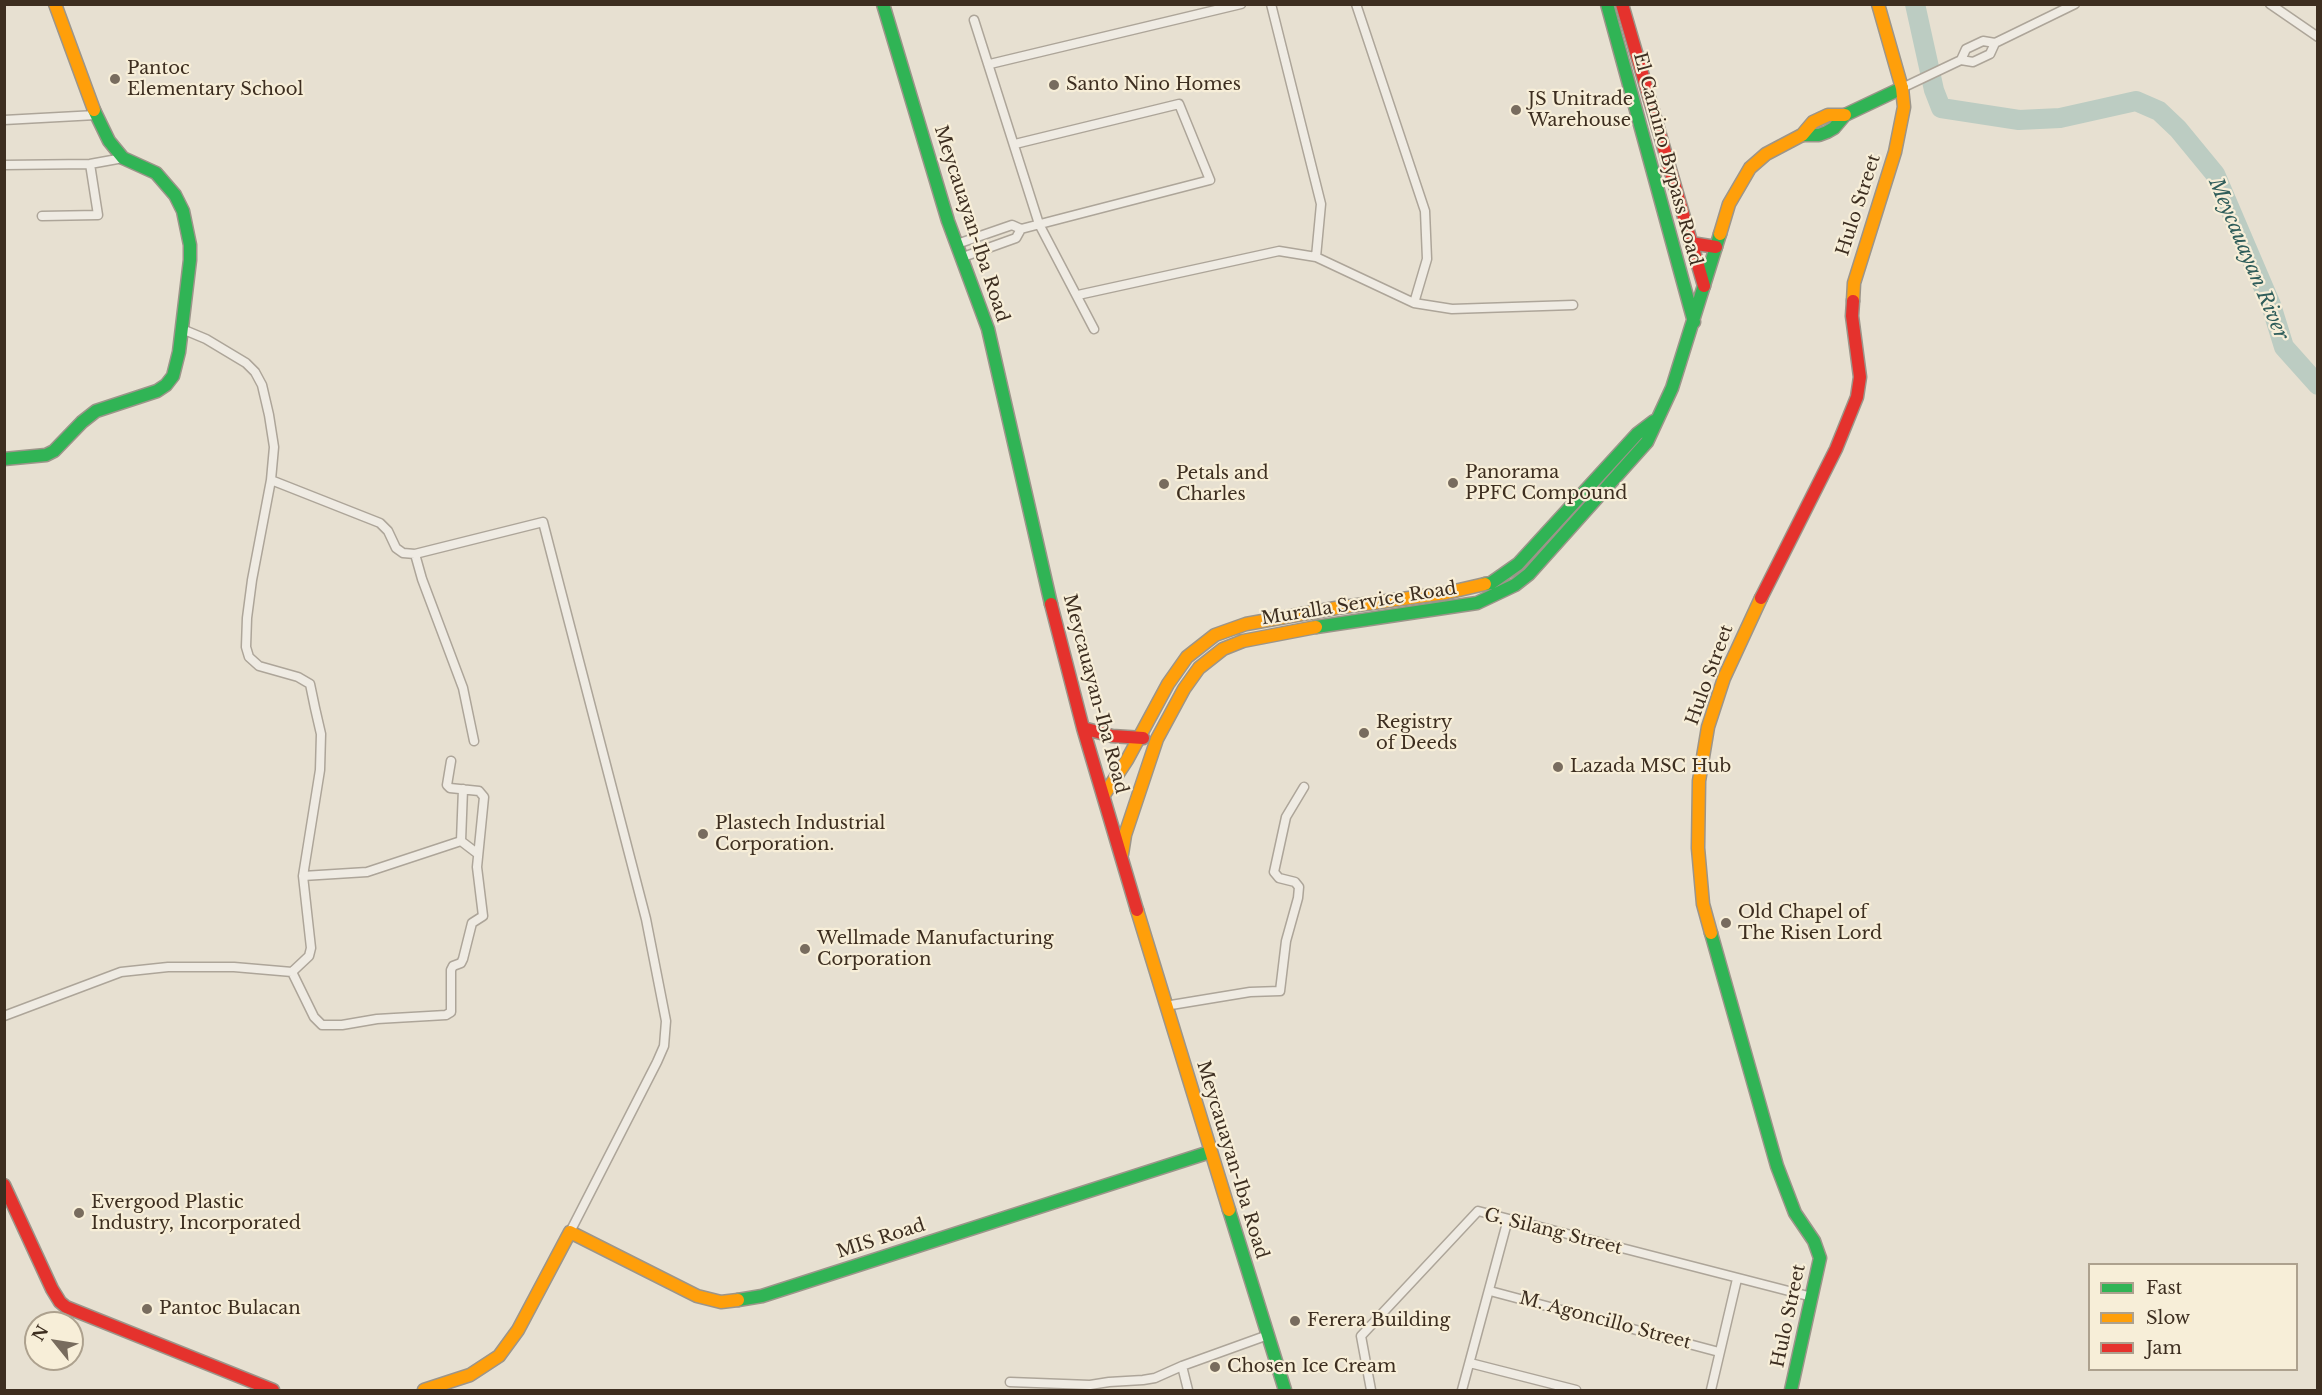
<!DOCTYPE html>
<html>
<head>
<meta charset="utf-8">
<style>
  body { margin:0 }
  #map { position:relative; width:2322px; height:1395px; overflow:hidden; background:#e7e0d1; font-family:"Libre Baskerville",serif }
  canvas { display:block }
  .frame { position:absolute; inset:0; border:6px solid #3d2e20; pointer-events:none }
  .legend { position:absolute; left:2088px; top:1263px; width:210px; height:108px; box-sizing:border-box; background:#f7eed8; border:2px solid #ada18e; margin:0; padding:8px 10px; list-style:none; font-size:18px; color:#3d2e20 }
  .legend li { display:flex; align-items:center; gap:12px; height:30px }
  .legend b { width:30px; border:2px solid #ada18e }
  .north { position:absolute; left:24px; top:1311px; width:60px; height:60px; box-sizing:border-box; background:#f7eed8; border:2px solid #ada18e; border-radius:50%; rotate:300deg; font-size:16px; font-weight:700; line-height:24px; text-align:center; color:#3d2e20 }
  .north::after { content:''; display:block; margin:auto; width:21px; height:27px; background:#786c5e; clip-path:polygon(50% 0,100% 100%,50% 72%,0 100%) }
</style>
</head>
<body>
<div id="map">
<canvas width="2322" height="1395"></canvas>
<div class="frame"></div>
<ul class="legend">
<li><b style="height:8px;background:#30b455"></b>Fast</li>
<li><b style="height:8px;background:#ff9f0a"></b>Slow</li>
<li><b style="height:8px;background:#e5322d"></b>Jam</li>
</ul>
<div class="north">N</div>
</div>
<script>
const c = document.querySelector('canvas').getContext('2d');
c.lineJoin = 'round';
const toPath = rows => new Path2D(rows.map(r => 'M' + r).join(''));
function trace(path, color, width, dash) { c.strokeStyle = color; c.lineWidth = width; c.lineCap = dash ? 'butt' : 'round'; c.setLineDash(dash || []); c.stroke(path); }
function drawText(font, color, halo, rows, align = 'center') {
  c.font = font + ' "Libre Baskerville",serif'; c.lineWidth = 4.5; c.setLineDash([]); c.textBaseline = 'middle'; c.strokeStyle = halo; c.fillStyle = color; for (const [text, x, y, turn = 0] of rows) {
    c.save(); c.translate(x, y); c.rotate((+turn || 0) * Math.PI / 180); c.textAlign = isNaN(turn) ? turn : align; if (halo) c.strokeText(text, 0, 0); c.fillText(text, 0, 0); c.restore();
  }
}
const river = toPath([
  [1915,4,1934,90,1941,108,2019,120,2060,118,2136,101,2159,111,2178,129,2215,174,2271,305,2284,347,2318,385]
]);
const street = toPath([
  [1271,4,1321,204,1316,257],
  [1356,4,1425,211,1427,259,1414,303],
  [2270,4,2318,37],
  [974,20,1039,224,1094,329],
  [1961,60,1973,62,1990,54,1995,43,2075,4],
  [990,64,1241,4],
  [1902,88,1961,60,1966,49,1983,41,1995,43],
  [4,120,96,115],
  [4,165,90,164,123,158],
  [42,216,98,215,90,164],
  [957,244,1012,225,1021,229],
  [963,257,1016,238,1021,229,1210,180,1179,104,1015,144],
  [1078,295,1279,251,1316,257,1414,303,1452,309,1573,305],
  [182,329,206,339,246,363,255,372,262,385,269,415,274,447,271,480,380,523,388,531,396,548,403,553,415,554,543,522,646,919,666,1021,664,1046,657,1062,570,1232],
  [415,554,422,579,463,688,474,741],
  [463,789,461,841,478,854],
  [303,876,367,872,461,841],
  [292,972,314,1017,322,1025,342,1025,377,1019,446,1015,451,1012,451,970,453,966,461,963,463,959,472,923,483,916,477,867,484,797,479,791,450,788,447,785,451,761],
  [1165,1006,1250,992,1280,991,1286,941,1298,898,1299,887,1295,882,1279,878,1274,872,1286,817,1304,787],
  [4,1016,121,972,168,967,234,967,292,972,309,956,311,948,303,876,320,770,321,734,315,708,310,684,298,677,259,666,249,657,246,647,247,618,252,580,271,480],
  [1490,1291,1719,1352],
  [1470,1363,1576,1390],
  [1182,1366,1188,1390],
  [1010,1382,1090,1385,1109,1382,1143,1380,1155,1378,1182,1366,1268,1335],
  [1371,1390,1361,1336,1478,1211,1812,1297],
  [1462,1390,1508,1219],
  [1711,1390,1737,1279]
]);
const fast = toPath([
  [883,4,948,221,988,329,1051,604],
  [1607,4,1694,322],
  [1802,135,1819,135,1827,132,1834,128,1845,115,1902,88],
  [4,459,46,455,54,451,82,422,96,411,157,391,166,385,173,376,179,352,190,260,190,245,183,211,175,195,156,173,123,158,109,141,94,110],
  [1485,584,1491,583,1518,564,1637,434,1654,421],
  [1316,627,1477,603,1515,585,1529,574,1647,442,1672,388,1720,234],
  [1711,933,1777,1166,1795,1213,1814,1241,1820,1258,1791,1390],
  [1229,1210,1285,1390],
  [738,1300,762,1296,1210,1152]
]);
const slow = toPath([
  [55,4,94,110],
  [1720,234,1729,204,1750,168,1766,154,1802,135,1813,122,1828,115,1845,115],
  [1853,301,1854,283,1895,152,1904,107,1902,88,1878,4],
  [1104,795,1127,760,1168,684,1187,657,1215,635,1246,624,1336,608,1446,593,1485,584],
  [1122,854,1125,835,1157,739,1184,689,1199,668,1223,649,1243,641,1316,627],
  [1137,910,1229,1210],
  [1711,933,1703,904,1698,848,1699,781,1708,727,1724,678,1761,598],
  [424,1390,470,1375,499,1356,518,1330,570,1232,697,1296,721,1302,738,1300]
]);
const jam = toPath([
  [1622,4,1704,286],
  [1691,243,1716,247],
  [1761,598,1836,449,1857,397,1860,377,1852,316,1853,301],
  [1051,604,1083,728,1137,910],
  [1083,728,1112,736,1143,738],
  [4,1185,52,1289,60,1302,66,1307,273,1390]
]);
const markers = [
  [115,79,6,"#786c5e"],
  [1054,85,6,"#786c5e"],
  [1516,110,6,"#786c5e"],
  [1453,483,6,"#786c5e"],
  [1164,484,6,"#786c5e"],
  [1364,733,6,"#786c5e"],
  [1558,767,6,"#786c5e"],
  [703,834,6,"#786c5e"],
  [1726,923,6,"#786c5e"],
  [805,949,6,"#786c5e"],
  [79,1213,6,"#786c5e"],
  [147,1309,6,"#786c5e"],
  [1295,1321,6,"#786c5e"],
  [1215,1367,6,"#786c5e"]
];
const poiNames = [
  ["Pantoc",127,69],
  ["Elementary School",127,90],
  ["Santo Nino Homes",1066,85],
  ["JS Unitrade",1528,100],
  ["Warehouse",1528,121],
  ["Panorama",1465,473],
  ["PPFC Compound",1465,494],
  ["Petals and",1176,474],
  ["Charles",1176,495],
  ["Registry",1376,723],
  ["of Deeds",1376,744],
  ["Lazada MSC Hub",1570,767],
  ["Plastech Industrial",715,824],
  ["Corporation.",715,845],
  ["Old Chapel of",1738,913],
  ["The Risen Lord",1738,934],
  ["Wellmade Manufacturing",817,939],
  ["Corporation",817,960],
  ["Evergood Plastic",91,1203],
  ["Industry, Incorporated",91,1224],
  ["Pantoc Bulacan",159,1309],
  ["Ferera Building",1307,1321],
  ["Chosen Ice Cream",1227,1367]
];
const streetNames = [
  ["El Camino Bypass Road",1667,159,75],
  ["Hulo Street",1859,205,-72],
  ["Meycauayan-Iba Road",971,224,72],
  ["Muralla Service Road",1359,604,-9],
  ["Hulo Street",1710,675,-70],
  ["Meycauayan-Iba Road",1095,694,75],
  ["Meycauayan-Iba Road",1232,1160,73],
  ["G. Silang Street",1553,1232,14],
  ["MIS Road",881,1239,-18],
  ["Hulo Street",1789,1316,-78],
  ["M. Agoncillo Street",1605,1321,15]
];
const waterNames = [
  ["Meycauayan River",2248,259,67]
];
trace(river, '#bcccc2', 20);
trace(street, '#ada599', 11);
trace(fast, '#9c958a', 15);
trace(slow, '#9c958a', 15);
trace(jam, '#9c958a', 15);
trace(street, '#efebe3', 8);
trace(fast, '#30b455', 12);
trace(slow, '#ff9f0a', 12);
trace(jam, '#e5322d', 12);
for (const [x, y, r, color] of markers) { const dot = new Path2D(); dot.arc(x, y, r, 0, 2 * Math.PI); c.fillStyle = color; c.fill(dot); trace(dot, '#f7eed8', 2); }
drawText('18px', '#3d2e20', '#f7eed8', poiNames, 'left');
drawText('18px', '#3d2e20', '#f7eed8', streetNames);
drawText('italic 20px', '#2f5d5a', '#f7eed8', waterNames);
</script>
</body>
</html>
